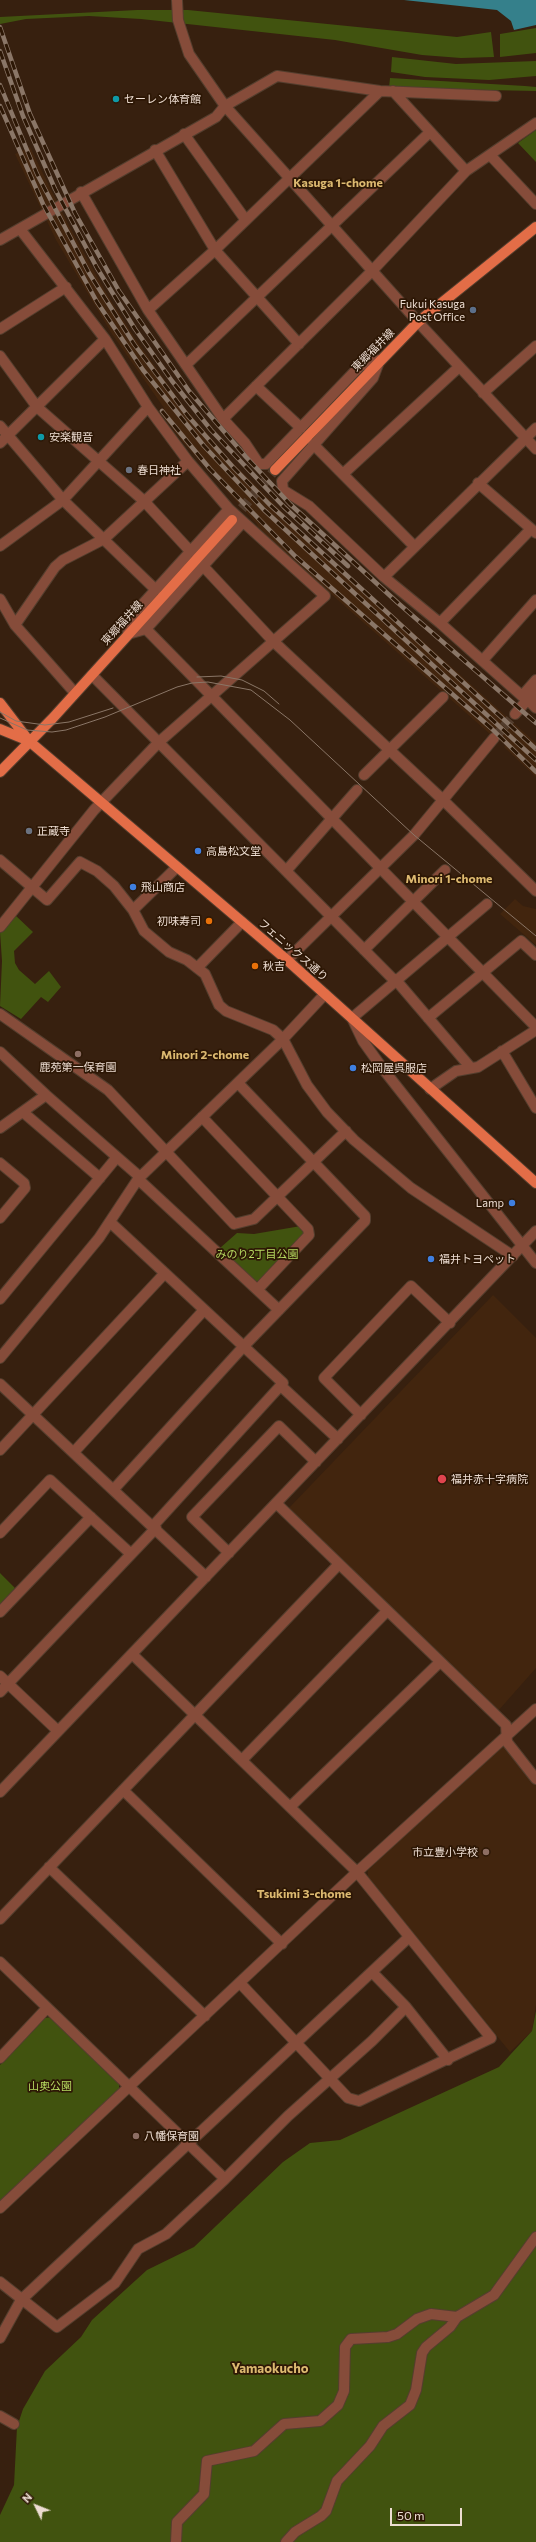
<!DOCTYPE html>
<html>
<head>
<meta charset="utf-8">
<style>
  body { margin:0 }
  #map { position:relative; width:536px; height:2542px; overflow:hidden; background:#37200f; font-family:Commissioner,sans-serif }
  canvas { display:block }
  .north { position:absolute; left:16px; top:2486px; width:40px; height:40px; -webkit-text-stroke:3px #2d1705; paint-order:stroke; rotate:313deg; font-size:11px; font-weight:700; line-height:16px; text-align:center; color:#edddd2 }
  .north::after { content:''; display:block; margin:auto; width:14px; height:18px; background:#edddd2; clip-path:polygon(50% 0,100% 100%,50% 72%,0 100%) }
  .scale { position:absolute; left:390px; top:2508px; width:72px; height:18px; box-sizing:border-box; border:2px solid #edddd2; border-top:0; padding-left:5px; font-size:12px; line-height:14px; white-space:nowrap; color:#edddd2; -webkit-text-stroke:3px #2d1705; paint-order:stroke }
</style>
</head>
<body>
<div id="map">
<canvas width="536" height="2542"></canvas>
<div class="north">N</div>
<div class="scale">50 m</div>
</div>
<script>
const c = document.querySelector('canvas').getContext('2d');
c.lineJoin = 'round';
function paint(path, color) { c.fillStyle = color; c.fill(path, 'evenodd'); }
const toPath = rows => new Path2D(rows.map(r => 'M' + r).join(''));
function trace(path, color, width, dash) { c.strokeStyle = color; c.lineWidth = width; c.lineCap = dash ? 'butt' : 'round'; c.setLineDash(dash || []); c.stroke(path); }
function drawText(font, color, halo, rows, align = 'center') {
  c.font = font + ' Commissioner,"Noto Sans JP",sans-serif'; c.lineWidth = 3.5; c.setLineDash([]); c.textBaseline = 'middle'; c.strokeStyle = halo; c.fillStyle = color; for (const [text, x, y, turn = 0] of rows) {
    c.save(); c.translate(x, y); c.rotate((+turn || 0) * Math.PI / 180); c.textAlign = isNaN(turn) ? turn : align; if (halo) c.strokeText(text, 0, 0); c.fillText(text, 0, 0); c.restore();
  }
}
const built = toPath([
  [30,147,68,224,108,296,136,340,185,408,229,459,308,538,536,743,536,777,504,747,506,745,492,733,490,734,280,549,258,527,257,524,182,441,159,412,164,408,112,334,56,240,15,154],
  [515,899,523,906,536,909,536,945,500,914],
  [493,1295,536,1338,536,1668,498,1711,289,1508],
  [500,1746,506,1747,536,1785,536,2005,532,2031,510,2052,368,1877,368,1870]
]);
const green = toPath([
  [137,10,188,10,457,37,491,32,494,57,461,58,422,55,335,40,141,19,89,16,26,19,0,24,0,17],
  [536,28,536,53,500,57,500,34],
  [392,57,456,64,536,61,536,76,489,80,425,77,391,72],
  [390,78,525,86,536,87,536,91,389,88],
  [536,130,536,162,518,143],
  [15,915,33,932,14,951,15,963,19,970,35,984,49,971,61,987,48,1002,41,997,21,1019,0,1006,2,961,0,932],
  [301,1226,304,1230,304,1236,261,1281,254,1281,220,1248,237,1233,254,1234],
  [0,1573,15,1588,0,1604],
  [536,2011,536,2542,0,2542,0,2515,14,2485,17,2427,23,2409,45,2371,81,2337,92,2320,147,2270,194,2247,283,2162,310,2143,340,2140,499,2067,532,2031],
  [51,2017,119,2084,119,2089,0,2201,0,2065,45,2018]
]);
const water = toPath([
  [404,0,536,0,536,25,514,30,511,21,497,10]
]);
const minorTunnel = toPath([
  [494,738,515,714]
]);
const majorTunnel = toPath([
  [232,520,275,470]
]);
const minor = toPath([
  [177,0,178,20,189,54,225,106,418,322,536,449],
  [393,91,466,171],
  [184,134,245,219],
  [155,150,215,250,299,344],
  [490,155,536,204],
  [81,192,148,310,223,419,245,443,259,464,266,464,360,366,379,360],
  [0,240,216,117,225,106,277,76,380,91,496,96],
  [148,310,215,250,380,91],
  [0,329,66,287],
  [0,356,37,407,144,501,191,552],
  [379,362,373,378,282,481,283,490,309,506,384,577,440,623,522,696,536,680],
  [187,364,430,132],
  [256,386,301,428],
  [483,393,536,346],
  [223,419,372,271,466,171,536,123],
  [0,426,63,500,156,590],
  [0,443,105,339],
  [313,444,414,546],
  [343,474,459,367],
  [478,483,536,533],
  [229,509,129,619,128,634,146,629,243,522],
  [0,546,63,500,148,407],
  [203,566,273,641,442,799,536,891],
  [384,577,536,428],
  [0,599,15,625,75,693],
  [440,623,531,529],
  [15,625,55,567,63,560,104,539,188,461],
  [146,629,536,1027],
  [483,660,536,600],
  [92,675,394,980],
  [536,700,532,704,536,708],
  [515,714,535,691],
  [364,775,443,697],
  [0,860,47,900,80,862,97,871,114,886,133,910,144,931,169,952,187,960,205,974,219,1005,226,1011,273,1030,283,1039,307,1085,327,1112,354,1140,411,1188,513,1256],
  [286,871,357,790],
  [487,904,352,1018,363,1041,383,1069,536,1263],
  [133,910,177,867],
  [0,927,94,810,159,742,325,596,229,509,188,461,148,407,105,339,20,229],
  [364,950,445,870],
  [287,960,414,835,494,738],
  [197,968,242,922],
  [395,979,471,1068],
  [0,1014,108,1090,234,1224,254,1219,346,1131],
  [428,1018,521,941,536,955],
  [502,1051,536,1108],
  [0,1052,46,1095,117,1157],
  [430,1089,456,1071,478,1067,536,1030],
  [24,1113,100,1178],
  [202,1117,308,1229,309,1235,258,1289],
  [0,1128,46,1095],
  [0,1163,24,1183,25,1188,0,1218],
  [138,1179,279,1310],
  [110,1222,283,1383,153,1526],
  [0,1299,117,1157,140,1177],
  [0,1358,99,1238,138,1179,283,1039,325,994],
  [0,1384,206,1577],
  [281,1386,338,1439],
  [361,1415,324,1378,411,1286,450,1323],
  [0,1450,165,1273],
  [74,1452,204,1310],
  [114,1489,244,1346,365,1221,365,1216,238,1083],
  [276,1503,506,1725,507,1742,536,1779],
  [0,1533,50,1480,131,1554],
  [229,1553,192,1517,279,1426,316,1462],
  [0,1612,91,1517],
  [132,1654,357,1872,491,2038,359,2101,348,2098,240,1983],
  [0,1676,58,1731],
  [0,1692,156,1528],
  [242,1760,387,1611],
  [123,1790,282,1944],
  [0,1792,536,1231],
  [290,1807,440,1662],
  [49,1867,205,2016],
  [0,1919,339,1564],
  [0,1962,225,2179],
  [372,1972,406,2007,448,2060],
  [0,2058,47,2008],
  [0,2208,357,1872,536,1709],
  [0,2282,57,2327,115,2283,138,2249,166,2234,225,2179,288,2116,372,2041,406,2007],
  [0,2338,21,2300,408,1938],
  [0,2416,14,2424],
  [176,2542,177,2522,204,2494,207,2461,254,2451,284,2424,320,2421,338,2405,344,2391,345,2347,351,2339,388,2337,397,2334,417,2319,431,2314,457,2317],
  [286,2542,295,2532,321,2516,326,2511,337,2481,370,2446,383,2426,410,2405,416,2390,422,2353,426,2347,450,2327,457,2317,494,2295,536,2237]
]);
const major = toPath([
  [275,470,418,322,536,227],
  [0,703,29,741,287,960,536,1183],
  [0,729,29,741],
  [0,772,52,719,232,520]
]);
const tram = toPath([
  [197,677,221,676,242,680,264,691,279,704],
  [0,712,16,721,45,725,69,722,113,708],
  [0,718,27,730,52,732,66,730,105,717,177,687,192,683,208,682,251,690,290,720,414,835,536,936]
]);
const rail = toPath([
  [0,27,30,114,75,213,119,291,189,391,246,457,290,504,398,603,536,723],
  [0,51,23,116,55,189,97,268,135,329,172,381,211,430,284,507,348,566],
  [0,85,37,174,89,273,134,344,188,416,233,467,269,504,536,749],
  [0,106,43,204,97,302,143,370,204,446,264,510,536,760],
  [162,411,210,469,295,556,491,728,536,772]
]);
const markers = [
  [116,99,4,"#0f9aa8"],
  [473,310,4,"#5c6f8a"],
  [41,437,4,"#0f9aa8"],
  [129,470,4,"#6b7280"],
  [29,831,4,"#6b7280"],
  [198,851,4,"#3f7fe0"],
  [133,887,4,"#3f7fe0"],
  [209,921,4,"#e8710a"],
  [255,966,4,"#e8710a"],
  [78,1054,4,"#8d6e63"],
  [353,1068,4,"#3f7fe0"],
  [512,1203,4,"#3f7fe0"],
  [431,1259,4,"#3f7fe0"],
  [442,1479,5,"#e0444e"],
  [486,1852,4,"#8d6e63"],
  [136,2136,4,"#8d6e63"]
];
const poiNames = [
  ["セーレン体育館",124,99],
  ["Fukui Kasuga",465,304,"right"],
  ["Post Office",465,317,"right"],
  ["安楽観音",49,437],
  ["春日神社",137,470],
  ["正蔵寺",37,831],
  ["高島松文堂",206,851],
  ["飛山商店",141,887],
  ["初味寿司",201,921,"right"],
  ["秋吉",263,966],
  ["鹿苑第一保育園",78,1067,"center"],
  ["松岡屋呉服店",361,1068],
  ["Lamp",504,1203,"right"],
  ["福井トヨペット",439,1259],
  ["福井赤十字病院",451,1479],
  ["市立豊小学校",478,1852,"right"],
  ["八幡保育園",144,2136]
];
const streetNames = [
  ["東郷福井線",373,350,-45],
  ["東郷福井線",122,623,-48],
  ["フェニックス通り",293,950,41]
];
const parkNames = [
  ["みのり2丁目公園",257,1254],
  ["山奥公園",50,2086]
];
const neighbourhoodNames = [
  ["Kasuga 1-chome",338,183],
  ["Minori 1-chome",449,879],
  ["Minori 2-chome",205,1055],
  ["Tsukimi 3-chome",304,1894]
];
const quarterNames = [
  ["Yamaokucho",270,2369]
];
paint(built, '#42250e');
paint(green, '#41530f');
paint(water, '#35808b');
trace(minorTunnel, '#523c2c', 10, [10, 5]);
trace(majorTunnel, '#523c2c', 10, [10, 5]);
trace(minor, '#543e2e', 12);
trace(major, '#543e2e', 12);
trace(minor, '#864c3a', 10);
trace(major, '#e36d47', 10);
trace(tram, '#8a7667', 1);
trace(rail, '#8a7667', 4.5);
trace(rail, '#2d1705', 3, [9]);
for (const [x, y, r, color] of markers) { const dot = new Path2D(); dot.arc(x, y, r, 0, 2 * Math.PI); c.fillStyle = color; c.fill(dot); trace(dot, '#2d1705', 1.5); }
drawText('11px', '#edddd2', '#2d1705', poiNames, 'left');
drawText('11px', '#edddd2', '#2d1705', streetNames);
drawText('11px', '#b7db61', '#2d1705', parkNames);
drawText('bold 12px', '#dcb970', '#2d1705', neighbourhoodNames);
drawText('bold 13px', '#dcb970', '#2d1705', quarterNames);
</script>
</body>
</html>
